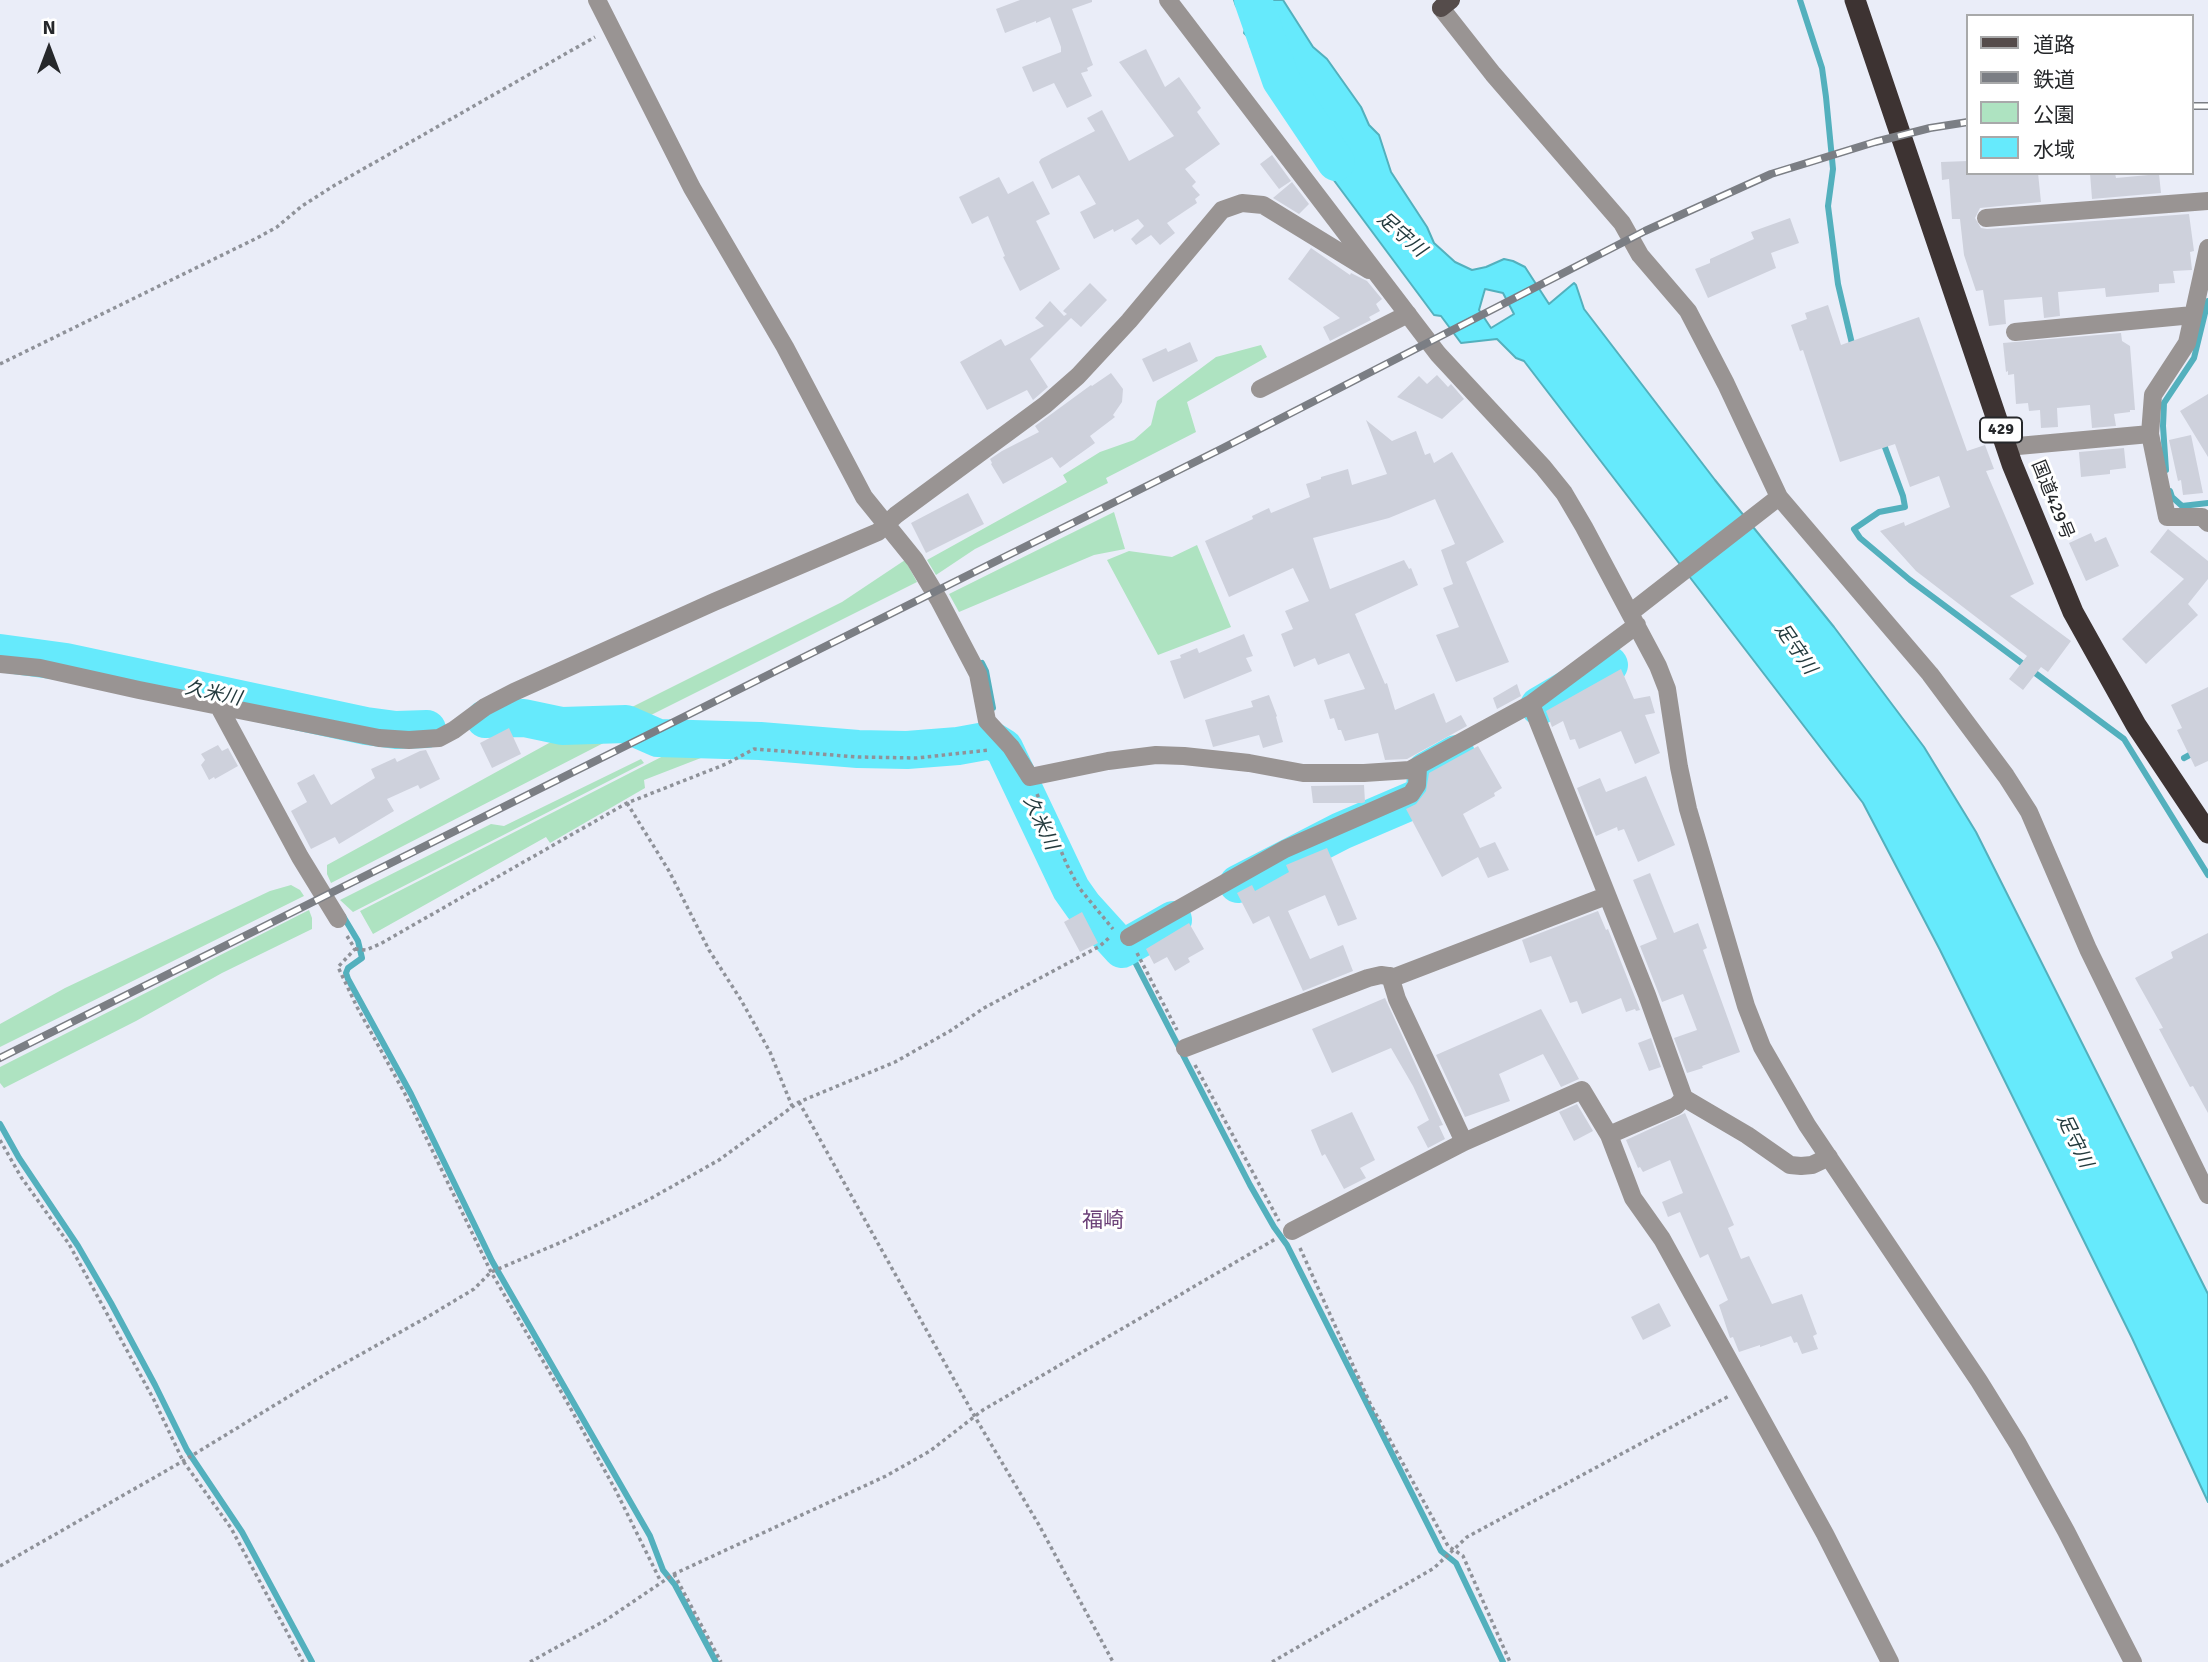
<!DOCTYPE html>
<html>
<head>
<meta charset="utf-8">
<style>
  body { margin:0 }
  #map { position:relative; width:2208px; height:1662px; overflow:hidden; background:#eaedf8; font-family:Signika,"Noto Sans JP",sans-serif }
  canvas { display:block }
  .legend { position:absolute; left:1966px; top:14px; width:228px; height:161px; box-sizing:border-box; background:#fff; border:2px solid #a8a9aa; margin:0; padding:9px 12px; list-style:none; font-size:21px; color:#26282b }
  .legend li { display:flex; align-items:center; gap:14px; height:35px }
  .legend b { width:35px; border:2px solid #a8a9aa }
  .north { position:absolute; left:14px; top:14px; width:70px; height:70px; -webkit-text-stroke:5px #fff; paint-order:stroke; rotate:0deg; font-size:19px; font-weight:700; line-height:28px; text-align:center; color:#26282b }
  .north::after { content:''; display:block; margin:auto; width:24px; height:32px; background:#26282b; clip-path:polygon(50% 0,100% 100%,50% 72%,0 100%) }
</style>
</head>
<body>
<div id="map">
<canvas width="2208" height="1662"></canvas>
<ul class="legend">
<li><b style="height:9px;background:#554c4b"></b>道路</li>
<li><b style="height:9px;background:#7b7e84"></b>鉄道</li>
<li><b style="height:19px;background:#aee3c1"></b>公園</li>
<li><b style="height:19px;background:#66eafc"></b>水域</li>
</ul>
<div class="north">N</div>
</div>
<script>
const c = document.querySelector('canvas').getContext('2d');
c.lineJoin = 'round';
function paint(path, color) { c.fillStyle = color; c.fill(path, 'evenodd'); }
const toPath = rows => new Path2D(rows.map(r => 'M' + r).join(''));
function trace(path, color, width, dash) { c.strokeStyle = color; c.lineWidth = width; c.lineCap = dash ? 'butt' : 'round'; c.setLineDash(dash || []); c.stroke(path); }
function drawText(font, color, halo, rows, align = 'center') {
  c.font = font + ' Signika,"Noto Sans JP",sans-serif'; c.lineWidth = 6; c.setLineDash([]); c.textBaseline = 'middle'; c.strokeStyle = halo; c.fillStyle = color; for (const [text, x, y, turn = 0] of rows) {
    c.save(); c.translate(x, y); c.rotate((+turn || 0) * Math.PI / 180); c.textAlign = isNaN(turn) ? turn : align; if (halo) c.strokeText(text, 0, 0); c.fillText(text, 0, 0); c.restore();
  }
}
const green = toPath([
  [1261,345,1267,357,1187,402,1196,432,1106,478,1108,483,975,549,936,575,927,560,1055,489,1067,482,1063,475,1100,452,1134,440,1151,425,1157,401,1216,357],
  [1114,512,1125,549,1094,555,959,612,949,594],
  [1197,545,1231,627,1158,655,1107,560,1129,551,1172,557],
  [905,560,917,582,643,719,618,714,842,602],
  [610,730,623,733,331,883,327,874,327,865,560,737,582,738,601,734],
  [693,750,719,751,644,780,645,788,550,843,546,837,373,934,360,911,673,751],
  [641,759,644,763,353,912,340,900,491,824,504,826],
  [291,885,300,890,304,896,0,1047,0,1024,65,988,270,891],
  [309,910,312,918,312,929,222,973,136,1021,4,1088,0,1083,0,1067]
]);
const water = toPath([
  [1234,0,1283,0,1313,47,1327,59,1361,107,1369,125,1379,135,1391,172,1427,227,1434,243,1455,262,1472,270,1486,267,1504,259,1513,261,1525,267,1549,304,1574,283,1576,285,1584,309,1715,480,1834,627,1924,747,1976,832,2208,1294,2208,1502,2132,1338,1940,950,1863,803,1524,361,1516,358,1497,339,1461,343,1441,316,1434,315,1301,136,1296,127,1296,121,1311,117,1312,110,1304,95,1292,83,1273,75,1261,60,1260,54,1251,48,1249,38,1244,33,1247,22,1247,16,1236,6,1234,0],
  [1485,289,1503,293,1514,314,1491,328,1479,310,1485,289]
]);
const stream = toPath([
  [1800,0,1822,68,1826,97,1833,169,1828,206,1838,284,1853,348],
  [1883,442,1903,496,1905,507,1879,512,1854,529,1860,538,1910,580,2124,739,2208,875],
  [2166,470,2163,426,2164,403,2194,358,2208,301],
  [2170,491,2172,497,2182,506,2208,503],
  [982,663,986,671,993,708],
  [2184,758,2208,745],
  [343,916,358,941,362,958,348,968,346,973,348,979,411,1094,492,1261,650,1536,663,1570,675,1585,716,1662],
  [1122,949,1134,960,1250,1185,1274,1227,1287,1245,1441,1551,1456,1563,1503,1662],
  [0,1124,19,1158,78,1246,111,1303,155,1385,187,1450,242,1532,312,1662]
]);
const river = toPath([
  [1253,0,1281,80,1336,162],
  [0,653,66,662,366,726,396,730,427,729],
  [1539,706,1609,665],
  [485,719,524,718,562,726,626,724,658,738,760,741,858,749,907,750,958,746,991,740,1004,748,1071,889,1083,906,1122,949,1173,920],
  [1238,884,1341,831,1425,795,1426,771,1456,754]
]);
const building = toPath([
  [1020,0,1092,0,1092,2,1072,9,1093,65,1087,68,1088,71,1081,73,1092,96,1067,108,1054,83,1033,92,1022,67,1061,52,1061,47,1050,17,1036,23,1036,21,1005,33,996,9],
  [1146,49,1165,87,1179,77,1201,108,1197,112,1220,144,1185,169,1196,182,1192,186,1200,195,1195,199,1197,203,1167,223,1175,233,1160,245,1151,235,1136,245,1131,239,1144,226,1138,219,1114,232,1113,229,1094,239,1080,212,1096,204,1079,175,1052,189,1039,162,1041,159,1095,131,1087,118,1102,110,1129,161,1174,136,1119,62],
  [1272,155,1291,181,1279,189,1260,164],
  [1968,161,1968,173,2038,173,2041,202,1980,208,1975,218,1981,228,1987,229,2189,214,2194,251,2190,252,2192,270,2173,271,2175,283,2159,284,2159,292,2106,297,2105,288,2058,292,2060,316,2044,318,2042,297,2004,300,2006,324,1989,326,1983,290,1976,291,1964,255,1960,219,1952,219,1949,179,1942,180,1941,162],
  [2090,173,2115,173,2116,178,2159,174,2161,193,2092,199],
  [999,177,1008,194,1033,181,1050,214,1036,221,1060,269,1020,291,1003,257,1005,256,988,216,972,224,959,197],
  [1292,182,1309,204,1299,214,1273,198],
  [1790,218,1799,243,1771,253,1776,268,1708,298,1695,269,1710,263,1710,259,1754,239,1751,232],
  [1311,248,1350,275,1351,273,1367,281,1382,299,1376,304,1380,311,1369,317,1371,320,1330,341,1323,327,1340,318,1288,279],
  [1090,283,1107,300,1081,327,1071,318,1030,359,1048,387,1033,400,1027,390,987,410,960,362,1001,339,1005,346,1044,326,1035,318,1050,301,1064,316,1067,314,1063,311],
  [1828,305,1841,345,1919,317,1967,451,1985,445,1994,469,1986,471,2034,584,2010,596,2071,641,2048,672,2041,667,2023,690,2009,679,2027,656,1916,571,1880,531,1904,522,1905,526,1950,507,1939,476,1910,487,1895,444,1840,462,1803,350,1800,351,1791,325,1807,319,1805,313],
  [2121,333,2122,341,2130,346,2135,410,2130,410,2130,412,2114,414,2116,426,2092,428,2090,405,2057,408,2058,427,2041,428,2040,410,2029,411,2028,403,2016,404,2014,374,2008,375,2008,371,2006,372,2003,343],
  [1190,342,1198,361,1153,382,1142,359,1166,348,1168,352],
  [1111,373,1123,389,1122,402,1113,415,1115,417,1090,436,1095,443,1060,468,1052,457,1003,484,991,464,992,463,990,459,1002,451,1039,432,1035,426,1091,385,1092,386],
  [1437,375,1448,387,1451,384,1464,399,1442,419,1397,397,1419,376,1427,384],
  [2208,394,2208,457,2180,411],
  [1366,420,1392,441,1416,431,1425,455,1430,453,1434,463,1452,452,1504,542,1466,562,1509,662,1456,682,1436,635,1459,627,1443,588,1453,584,1441,550,1455,544,1435,499,1389,518,1313,538,1330,589,1404,560,1409,569,1411,568,1418,585,1355,614,1385,684,1387,683,1395,710,1434,693,1446,723,1461,715,1467,726,1407,759,1385,760,1378,733,1345,741,1341,730,1338,730,1334,718,1330,719,1324,700,1365,689,1349,653,1318,665,1315,658,1294,667,1281,634,1293,629,1285,611,1309,601,1293,568,1229,597,1205,541,1253,519,1252,516,1269,508,1271,513,1310,497,1306,484,1321,479,1321,477,1348,469,1352,485,1387,474],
  [2191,435,2203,493,2183,495,2181,480,2178,481,2169,440],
  [2124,448,2126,468,2110,470,2110,474,2081,477,2079,452],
  [968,493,984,524,926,553,911,523],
  [2168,529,2208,561,2208,579,2188,604,2198,615,2146,664,2122,639,2184,579,2150,552],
  [2091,533,2095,542,2106,537,2119,566,2086,581,2069,543],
  [1244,634,1253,656,1246,658,1252,671,1184,699,1170,661,1181,658,1180,655,1197,648,1199,653],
  [1621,669,1634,699,1650,696,1655,713,1645,715,1660,753,1635,764,1621,731,1579,749,1575,739,1570,740,1563,721,1552,727,1546,711],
  [1517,684,1521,696,1497,709,1493,698],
  [2208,687,2208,761,2195,767,2177,730,2182,728,2171,705],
  [1269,695,1277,716,1276,717,1283,742,1263,748,1259,735,1213,747,1205,720,1253,707,1251,701],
  [509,728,521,754,492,768,480,743],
  [218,745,222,751,228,748,238,766,215,779,214,777,209,780,201,765,205,760,201,754],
  [1478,746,1502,788,1494,793,1495,796,1463,814,1480,848,1495,842,1509,870,1488,878,1478,857,1442,877,1406,809,1416,804,1426,791,1429,773],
  [426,750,440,779,420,789,418,785,387,799,394,811,339,844,335,837,311,849,291,811,307,802,297,783,314,774,331,805,375,778,371,769,395,758,397,762,420,751],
  [1646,776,1675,845,1638,862,1624,829,1618,831,1617,827,1596,836,1577,788,1600,778,1606,792],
  [1364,785,1365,802,1362,803,1313,803,1311,786],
  [1327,848,1357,919,1338,926,1325,895,1288,911,1310,959,1343,945,1353,971,1303,991,1269,916,1253,924,1237,893,1252,885,1255,891,1289,872,1286,865],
  [1650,873,1674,933,1698,923,1707,948,1703,950,1740,1052,1702,1066,1703,1068,1687,1073,1674,1038,1697,1030,1683,994,1662,1002,1640,946,1657,939,1633,880],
  [1598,911,1606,930,1608,929,1640,1010,1636,1011,1635,1009,1626,1012,1621,998,1582,1014,1577,1001,1570,1003,1551,956,1530,963,1522,940],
  [1082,912,1098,943,1080,952,1064,922],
  [1189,923,1204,949,1188,958,1190,962,1175,971,1167,957,1154,964,1146,949],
  [2208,933,2208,1113,2193,1086,2190,1087,2159,1029,2163,1028,2135,978,2173,958,2171,952],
  [1385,998,1443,1125,1439,1126,1445,1139,1428,1148,1417,1127,1429,1120,1413,1086,1391,1048,1332,1073,1312,1029],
  [1541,1009,1579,1079,1561,1087,1543,1054,1499,1074,1510,1101,1465,1117,1436,1055],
  [1651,1038,1661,1067,1649,1071,1638,1043],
  [1577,1104,1593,1131,1574,1141,1559,1112],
  [1352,1112,1375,1160,1360,1168,1366,1178,1344,1189,1325,1154,1322,1156,1311,1130],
  [1685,1113,1734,1225,1728,1228,1741,1259,1749,1256,1772,1304,1802,1294,1817,1334,1813,1336,1818,1349,1802,1354,1797,1342,1794,1343,1791,1336,1760,1347,1760,1345,1739,1352,1733,1337,1730,1338,1719,1305,1728,1300,1708,1254,1700,1258,1680,1212,1668,1217,1662,1202,1683,1193,1670,1160,1643,1172,1640,1167,1638,1168,1626,1140],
  [1659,1303,1671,1326,1643,1340,1631,1317]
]);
const path = toPath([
  [0,364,257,238,277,227,302,206,335,185,595,37],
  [1037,794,1067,865,1080,889,1113,929],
  [627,803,669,871,709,950,741,1000,770,1052,792,1106],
  [347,936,355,949,338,967,357,1007,405,1094,491,1272,567,1402,616,1491,661,1582],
  [355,949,366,950,380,944,627,803,726,764,754,749,858,757,917,758,989,750],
  [1137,953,1177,1030],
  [1195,1065,1279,1221],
  [799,1102,975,1417,1039,1525,1113,1662],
  [0,1140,21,1177,69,1244,154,1400,183,1461,231,1528,303,1662],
  [1300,1248,1370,1403,1448,1546,1463,1556,1510,1662],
  [0,1566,183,1461,329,1372,429,1316,474,1289,491,1272,564,1241,648,1200,719,1160,799,1102,895,1062,950,1031,984,1008,1100,946,1111,936],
  [674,1574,721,1662],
  [530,1662,606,1620,674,1574,886,1476,930,1451,983,1410,1277,1238],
  [1272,1662,1434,1568,1467,1537,1729,1396]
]);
const minor = toPath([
  [597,0,692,188,785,347,864,497,915,560,939,600,978,674,987,721,1011,747,1030,777,1108,761,1156,755,1184,756,1249,763,1303,773,1364,773,1410,770,1531,704,1637,625],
  [1168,0,1438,354,1543,467,1564,493,1584,527,1658,666,1667,689,1679,767,1688,809,1746,1006,1762,1047,1807,1125,1979,1381,2018,1444,2066,1531,2133,1662],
  [1441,8,1493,74,1622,223,1640,255,1688,311,1726,384,1779,497,1930,674,2006,776,2029,812,2088,949,2208,1195],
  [1986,218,2208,201],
  [2208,248,2187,343,2153,395,2150,434,2167,517,2202,517,2208,523],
  [2015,332,2193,315],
  [1260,389,1408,314],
  [2007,447,2150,434],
  [1630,613,1779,497],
  [0,664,40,668,139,690,379,738,409,740,439,738,454,730,485,707,514,692,714,602,878,532,896,515,1045,405,1078,376,1129,321,1222,210,1242,203,1263,205,1369,270],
  [1531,704,1647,995,1684,1098,1747,1135,1790,1165,1801,1166,1812,1165,1829,1157],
  [218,705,300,857,338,919],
  [1129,937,1285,849,1411,794,1417,785,1418,767],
  [1390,976,1397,999,1464,1142],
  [1185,1048,1368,978,1381,975,1395,977,1606,896],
  [1609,1135,1676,1106,1684,1098],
  [1292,1231,1464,1142,1582,1090,1609,1135,1633,1198,1662,1239,1825,1534,1890,1662]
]);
const major = toPath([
  [1441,8,1451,0]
]);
const highway = toPath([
  [1855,0,2012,464,2073,612,2136,725,2208,833]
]);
const rail = toPath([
  [2192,106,2208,106],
  [0,1058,1223,448,1645,231,1771,174,1875,142,1930,128,1968,122]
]);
const shields = [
  [2001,430,42]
];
const shieldNames = [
  ["429",2001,430]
];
const streetNames = [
  ["国道429号",2052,500,68]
];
const waterNames = [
  ["足守川",1401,235,41],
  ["足守川",1795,649,55],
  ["久米川",213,694,12],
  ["久米川",1040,823,65],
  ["足守川",2074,1141,64]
];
const quarterNames = [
  ["福崎",1103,1221]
];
paint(green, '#aee3c1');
paint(water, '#66eafc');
trace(water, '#53b0bd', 2);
trace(stream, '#53b0bd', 6);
trace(river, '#66eafc', 38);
paint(building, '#ced1dc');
trace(path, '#8f9299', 3.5, [3.5, 3.5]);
trace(minor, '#999493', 18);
trace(major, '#554c4b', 18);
trace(highway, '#3d3332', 21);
trace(rail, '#7b7e84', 8);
trace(rail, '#fff', 5, [16]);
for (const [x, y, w] of shields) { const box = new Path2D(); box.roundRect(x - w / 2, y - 12.5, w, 25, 5); c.fillStyle = '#fff'; c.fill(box); trace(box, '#26282b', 2); }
drawText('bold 16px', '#26282b', null, shieldNames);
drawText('18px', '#26282b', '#fff', streetNames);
drawText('italic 19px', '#243b3e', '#fff', waterNames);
drawText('21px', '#6c4178', '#fff', quarterNames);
</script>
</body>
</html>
